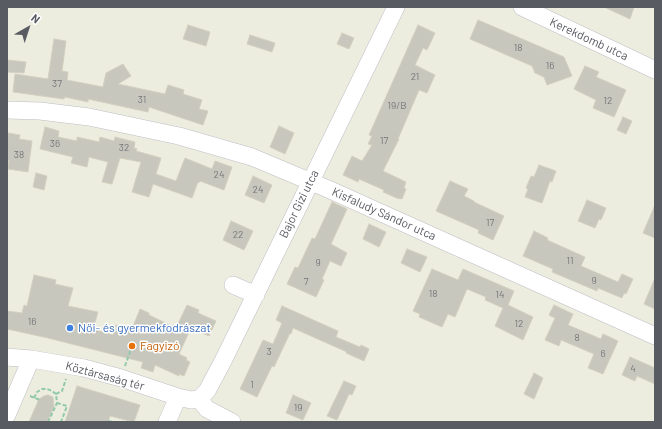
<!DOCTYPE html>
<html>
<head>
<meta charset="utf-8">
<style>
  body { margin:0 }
  #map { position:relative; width:662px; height:429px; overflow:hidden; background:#ededdf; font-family:Barlow,sans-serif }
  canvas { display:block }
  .frame { position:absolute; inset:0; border:8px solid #595b62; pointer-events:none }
  .north { position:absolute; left:8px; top:8px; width:40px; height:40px; -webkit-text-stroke:3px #fff; paint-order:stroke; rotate:39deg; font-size:11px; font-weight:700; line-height:16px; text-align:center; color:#595b62 }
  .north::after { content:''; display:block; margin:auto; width:14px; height:18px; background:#595b62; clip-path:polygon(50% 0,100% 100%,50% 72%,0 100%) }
</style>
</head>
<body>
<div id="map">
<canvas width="662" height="429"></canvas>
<div class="frame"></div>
<div class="north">N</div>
</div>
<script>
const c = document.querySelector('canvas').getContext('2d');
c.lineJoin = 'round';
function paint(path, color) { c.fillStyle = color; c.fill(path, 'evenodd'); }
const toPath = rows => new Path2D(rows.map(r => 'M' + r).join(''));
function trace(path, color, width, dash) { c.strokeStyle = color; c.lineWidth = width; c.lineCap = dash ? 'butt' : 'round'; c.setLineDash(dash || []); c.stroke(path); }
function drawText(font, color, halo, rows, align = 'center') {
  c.font = font + ' Barlow,sans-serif'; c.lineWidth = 3; c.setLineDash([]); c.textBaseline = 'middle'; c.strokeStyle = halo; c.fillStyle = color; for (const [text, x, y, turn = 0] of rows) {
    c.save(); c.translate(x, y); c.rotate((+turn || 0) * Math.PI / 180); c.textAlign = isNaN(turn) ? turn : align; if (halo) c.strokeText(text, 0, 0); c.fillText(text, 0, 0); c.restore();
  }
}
const building = toPath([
  [604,7,634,7,630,19,604,7],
  [478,20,564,57,572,76,547,85,544,77,535,73,532,66,470,39,478,20],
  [188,25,210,32,206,46,183,39,188,25],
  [418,25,435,33,427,50,423,48,415,65,435,75,427,93,419,90,398,139,399,139,383,171,406,182,404,188,406,189,402,199,399,198,399,199,383,192,384,190,359,179,358,182,343,175,352,156,362,161,372,145,368,144,372,136,369,135,418,25],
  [342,33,354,38,349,49,337,44,342,33],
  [250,35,275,43,272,52,247,44,250,35],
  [54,39,66,41,62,71,68,72,67,80,103,87,106,73,123,64,131,76,118,84,165,94,168,85,184,90,183,94,202,100,199,109,208,111,203,125,149,107,148,112,88,99,88,102,65,97,64,99,13,92,15,74,48,79,54,39],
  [7,60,26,62,24,73,7,72,7,60],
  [585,66,599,72,596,77,626,90,614,117,593,108,596,100,574,89,585,66],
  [623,117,632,121,626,134,617,130,623,117],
  [279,126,294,133,285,154,270,147,279,126],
  [45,127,59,131,58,137,77,141,77,137,99,142,100,137,114,141,115,137,135,142,134,148,137,149,136,151,161,158,156,174,176,181,185,158,212,169,215,161,232,167,224,190,200,181,199,183,198,182,192,198,153,184,149,197,132,192,141,162,120,158,112,184,102,182,108,162,89,157,87,167,71,163,73,157,40,149,45,127],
  [8,133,20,135,19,139,32,141,28,172,8,169,9,160,7,160,8,133],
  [539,165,556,171,552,182,550,181,542,203,525,197,528,189,526,188,531,176,534,177,539,165],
  [36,173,47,176,44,190,33,187,36,173],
  [253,176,272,185,264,203,245,195,253,176],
  [450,181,468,189,464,196,474,201,474,202,504,216,493,240,478,233,479,230,436,211,450,181],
  [587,200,606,208,601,220,599,219,595,228,578,221,587,200],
  [332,202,347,209,331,244,347,253,341,266,330,261,322,279,324,280,316,297,287,284,295,267,298,268,312,238,315,239,332,202],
  [655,205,655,238,643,233,655,205],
  [231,221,253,231,244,250,223,240,231,221],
  [369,224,386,232,379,247,363,239,369,224],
  [534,231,548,238,547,240,585,257,581,266,618,282,622,274,633,279,626,294,624,293,622,298,598,288,597,291,552,272,553,269,523,256,534,231],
  [407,249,427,257,420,272,401,263,407,249],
  [432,269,458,280,463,269,514,291,508,305,533,317,523,340,495,326,503,308,485,300,486,297,467,289,455,317,448,314,442,327,419,317,420,314,413,311,432,269],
  [34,275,56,280,55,284,73,288,68,306,98,312,93,329,113,335,115,325,132,329,140,309,149,313,149,315,176,328,187,305,199,310,198,313,216,321,209,336,191,328,179,354,187,358,186,360,190,362,184,376,179,374,179,376,155,365,153,372,141,368,143,362,48,338,7,329,7,311,22,313,24,305,27,306,34,275],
  [655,278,655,309,644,304,655,278],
  [554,305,573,314,568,325,601,339,603,334,618,341,603,374,588,368,594,354,561,340,559,346,545,340,555,318,549,315,554,305],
  [282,306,338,331,336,337,360,347,361,345,369,349,364,361,346,353,347,352,293,328,291,334,290,333,274,367,272,366,257,397,240,389,248,372,263,340,273,344,282,323,276,320,282,306],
  [630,357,655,368,655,384,637,376,635,381,622,375,630,357],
  [534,373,543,378,534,399,524,394,534,373],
  [344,381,356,386,352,395,349,394,337,420,327,416,344,381],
  [77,386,140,405,134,422,110,416,108,422,65,422,77,386],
  [48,395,53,397,54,407,47,422,29,422,39,399,44,396,48,395],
  [293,395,311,403,303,420,286,413,293,395]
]);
const path = toPath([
  [125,366,132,346],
  [56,394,62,391,66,379],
  [30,396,40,400],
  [34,398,37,392,42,389,47,389,52,391,56,394,57,403,48,422],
  [57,403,67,406,61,422],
  [108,421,113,422]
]);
const minor = toPath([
  [522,7,655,70],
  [7,110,40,111,89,117,179,136,252,157,328,189,655,336],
  [233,285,256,295],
  [7,357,31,359,84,368,121,378,178,397,191,400,199,399],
  [199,399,207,391,223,361,396,7],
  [199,399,207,409,232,422],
  [7,415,31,359],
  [167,422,178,397]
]);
const markers = [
  [70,328,4,"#3f7fe0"],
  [132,346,4,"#e8710a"]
];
const numberNames = [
  ["18",518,48],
  ["16",550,66],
  ["21",415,77],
  ["37",57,84],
  ["31",142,100],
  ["12",608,101],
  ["19/B",397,106],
  ["17",384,141],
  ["36",55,144],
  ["32",124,148],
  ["38",19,155],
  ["24",219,175],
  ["24",258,190],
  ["17",490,223],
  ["22",238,235],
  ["11",570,261],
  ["9",318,263],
  ["9",594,281],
  ["7",306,282],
  ["18",433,294],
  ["14",500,295],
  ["16",32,322],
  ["12",519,324],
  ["8",577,338],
  ["3",269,352],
  ["6",603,354],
  ["4",633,369],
  ["1",252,385],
  ["19",298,408]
];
const streetNames = [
  ["Kerekdomb utca",589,39,25],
  ["Bajor Gizi utca",299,204,-64],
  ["Kisfaludy Sándor utca",384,214,24],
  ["Köztársaság tér",105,376,15]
];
const shopNames = [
  ["Női- és gyermekfodrászat",78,328]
];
const foodNames = [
  ["Fagyizó",140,346]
];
paint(building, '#c8c7bd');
trace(building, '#d2cfbe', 1);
trace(minor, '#bdbec5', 18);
trace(path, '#92c8ab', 2, [4, 2]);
trace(minor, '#fff', 17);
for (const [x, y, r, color] of markers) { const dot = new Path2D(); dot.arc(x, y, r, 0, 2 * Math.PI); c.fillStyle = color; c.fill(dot); trace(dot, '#fff', 1.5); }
drawText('10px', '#757679', null, numberNames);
drawText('12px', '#595b62', '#fff', streetNames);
drawText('12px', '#366cbe', '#fff', shopNames, 'left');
drawText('12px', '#c56008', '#fff', foodNames, 'left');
</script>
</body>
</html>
